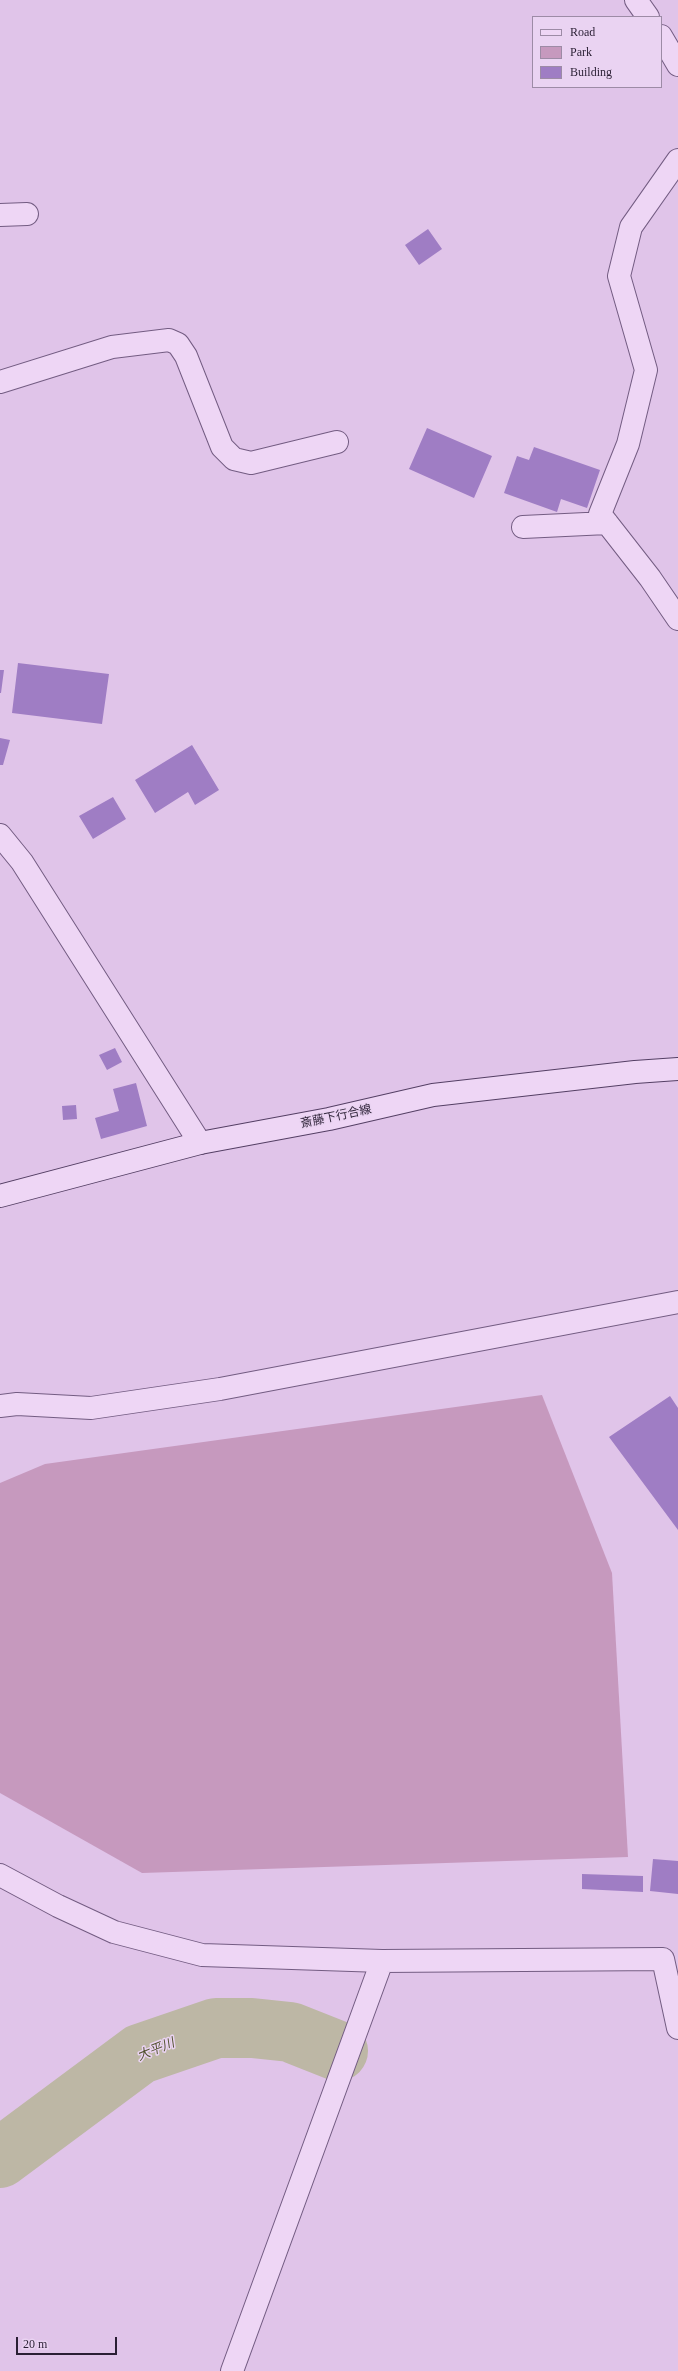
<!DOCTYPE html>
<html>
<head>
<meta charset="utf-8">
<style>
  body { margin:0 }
  #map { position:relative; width:678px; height:2371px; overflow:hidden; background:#e0c4e9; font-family:"Times New Roman",serif }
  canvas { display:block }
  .legend { position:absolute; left:532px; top:16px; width:130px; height:72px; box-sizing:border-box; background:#ead3f2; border:1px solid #9d8ba6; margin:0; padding:5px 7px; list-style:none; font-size:12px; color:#2a1f34 }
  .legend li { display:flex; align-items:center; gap:8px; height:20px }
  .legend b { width:20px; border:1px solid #9d8ba6 }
  .scale { position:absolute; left:16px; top:2337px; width:101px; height:18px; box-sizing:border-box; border:2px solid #2a1f34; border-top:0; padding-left:5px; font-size:12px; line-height:14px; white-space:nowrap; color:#2a1f34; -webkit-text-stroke:3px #ead3f2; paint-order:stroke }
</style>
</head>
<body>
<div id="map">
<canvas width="678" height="2371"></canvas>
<ul class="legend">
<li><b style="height:5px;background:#eed6f5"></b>Road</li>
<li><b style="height:11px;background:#c699be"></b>Park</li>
<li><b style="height:11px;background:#9f7dc4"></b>Building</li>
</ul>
<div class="scale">20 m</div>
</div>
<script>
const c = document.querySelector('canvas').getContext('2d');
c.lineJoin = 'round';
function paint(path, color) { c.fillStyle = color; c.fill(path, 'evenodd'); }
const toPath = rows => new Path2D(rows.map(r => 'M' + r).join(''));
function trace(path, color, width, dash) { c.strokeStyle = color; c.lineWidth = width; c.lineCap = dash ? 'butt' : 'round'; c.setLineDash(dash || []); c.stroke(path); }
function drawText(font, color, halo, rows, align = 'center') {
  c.font = font + ' "Times New Roman","Noto Sans JP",serif'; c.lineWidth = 3; c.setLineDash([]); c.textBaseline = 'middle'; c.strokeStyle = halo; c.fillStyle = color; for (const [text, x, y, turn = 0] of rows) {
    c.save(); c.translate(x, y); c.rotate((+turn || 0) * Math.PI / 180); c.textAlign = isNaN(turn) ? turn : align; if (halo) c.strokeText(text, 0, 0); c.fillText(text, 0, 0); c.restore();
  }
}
const green = toPath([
  [542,1395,612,1573,628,1857,142,1873,0,1793,0,1483,45,1464]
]);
const river = toPath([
  [0,2158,140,2054,216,2028,252,2028,290,2032,338,2051]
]);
const building = toPath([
  [428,229,442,249,419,265,405,245],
  [427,428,492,456,474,498,409,469],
  [534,447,600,470,587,508,561,499,557,512,504,493,517,456,529,460],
  [18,663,109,674,102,724,12,713],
  [0,670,4,670,1,693,0,693],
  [0,738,10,740,3,765,0,765],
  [192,745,219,790,195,805,188,792,155,813,135,780],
  [113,797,126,819,93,839,79,816],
  [115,1048,122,1062,107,1070,99,1055],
  [136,1083,147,1126,101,1139,95,1118,119,1111,113,1089],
  [76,1105,77,1119,63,1120,62,1106],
  [670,1396,678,1408,678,1530,609,1437],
  [653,1859,678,1861,678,1894,650,1891],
  [582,1874,643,1876,643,1892,582,1889]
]);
const street = toPath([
  [636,0,648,17],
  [661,36,678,65],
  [678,160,631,227,619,276,646,370,628,444,600,514,650,578,678,619],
  [0,215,27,214],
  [0,382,112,347,169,340,178,344,186,356,222,447,234,459,251,463,337,442],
  [523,527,607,523],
  [0,835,22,862,200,1143],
  [0,1406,17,1404,91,1408,220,1389,678,1302],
  [0,1875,58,1906,114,1932,202,1955,382,1961,663,1959,678,2028],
  [232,2371,382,1961]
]);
const secondary = toPath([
  [0,1196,200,1143,329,1119,433,1095,635,1072,678,1069]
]);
const streetNames = [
  ["斎藤下行合線",336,1117,-12]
];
const waterNames = [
  ["大平川",156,2050,-22]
];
paint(green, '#c699be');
trace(river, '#bdb7a5', 60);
paint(building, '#9f7dc4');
trace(street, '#735c82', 24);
trace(secondary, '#543f64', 24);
trace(street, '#eed6f5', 22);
trace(secondary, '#eed6f5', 22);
drawText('12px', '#2a1f34', '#ead3f2', streetNames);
drawText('italic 13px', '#52522f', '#ead3f2', waterNames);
</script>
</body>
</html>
